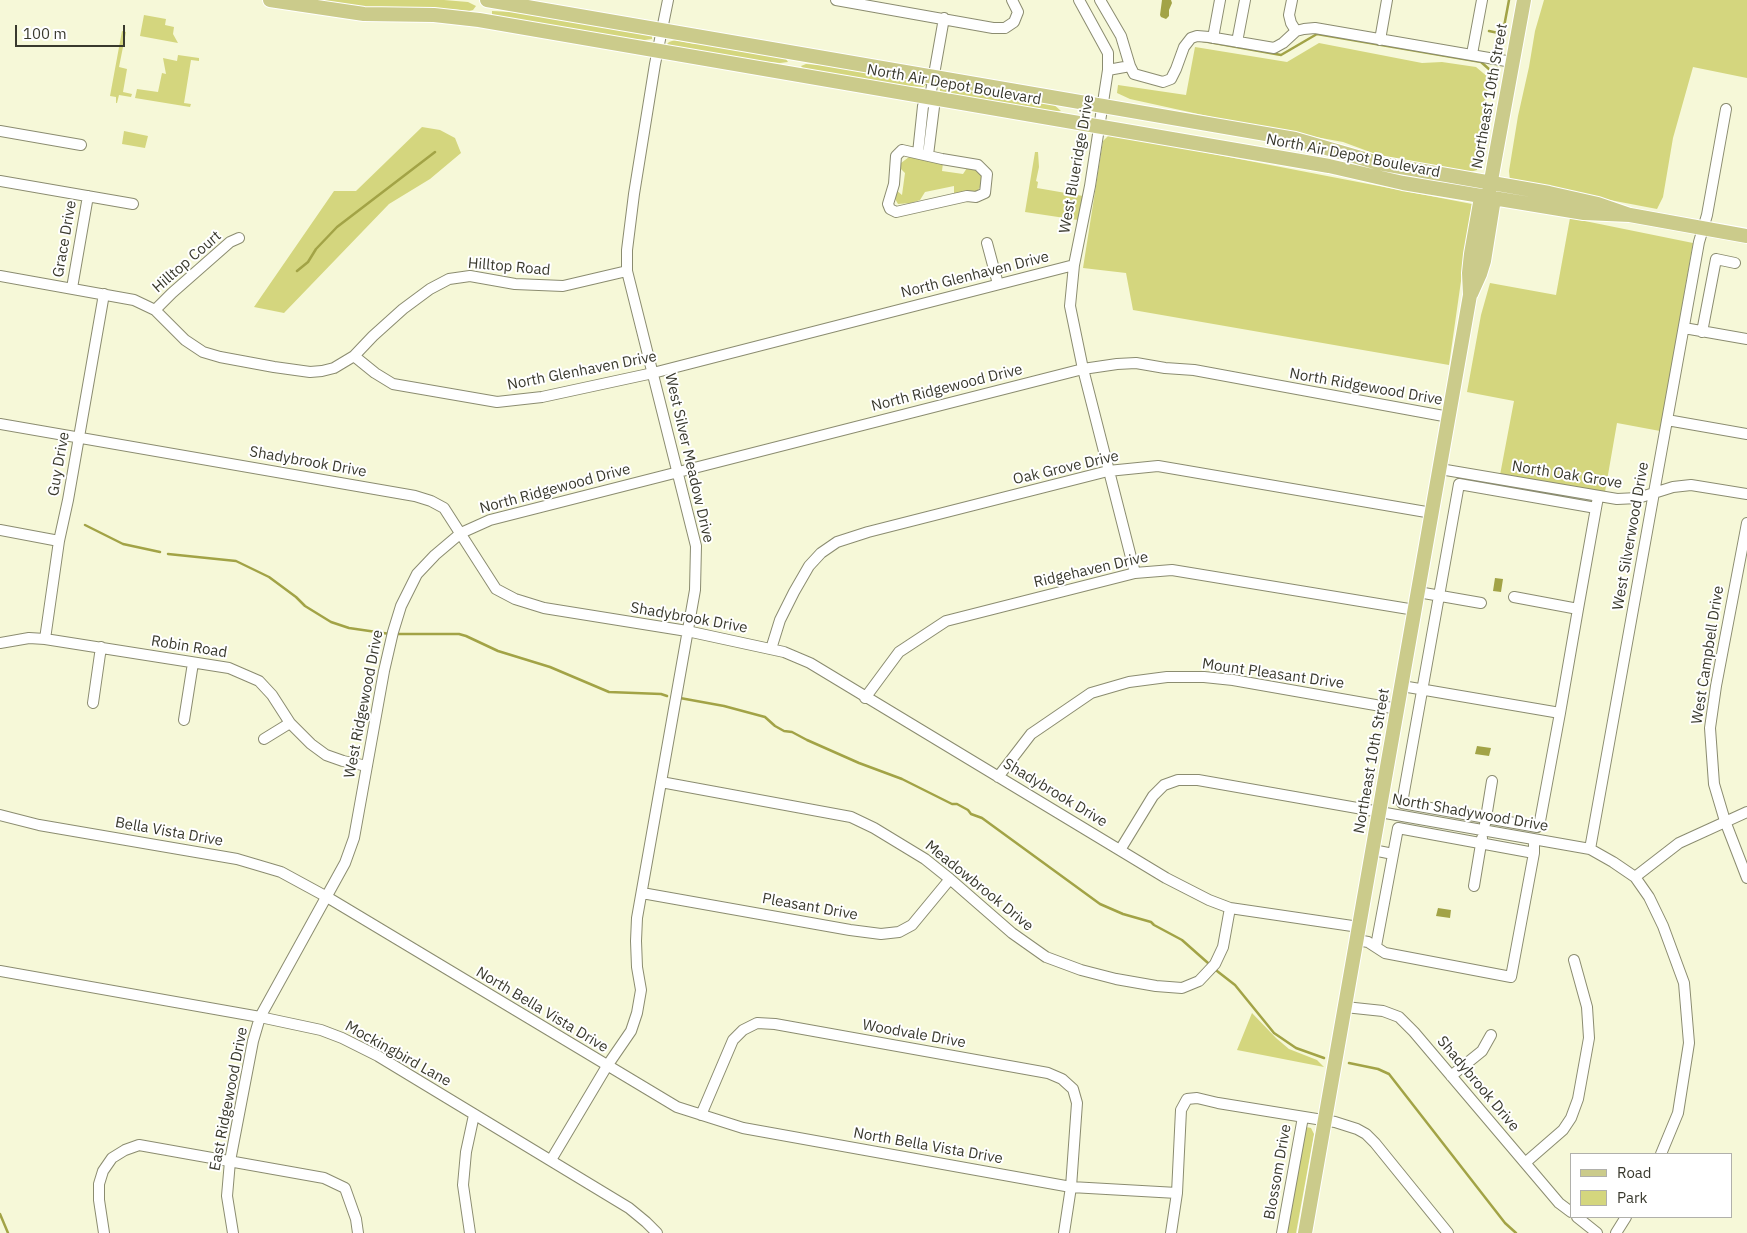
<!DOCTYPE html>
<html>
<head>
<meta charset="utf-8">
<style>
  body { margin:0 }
  #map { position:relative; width:1747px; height:1233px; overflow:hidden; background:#f6f8d8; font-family:"IBM Plex Sans",sans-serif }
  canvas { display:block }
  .legend { position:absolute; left:1570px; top:1153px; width:162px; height:65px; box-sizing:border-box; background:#fff; border:1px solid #b0b0ab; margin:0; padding:6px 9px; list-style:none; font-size:15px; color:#39392d }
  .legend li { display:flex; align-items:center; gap:10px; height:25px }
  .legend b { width:25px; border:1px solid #b0b0ab }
  .scale { position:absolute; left:15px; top:25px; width:110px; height:22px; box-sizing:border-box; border:2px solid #39392d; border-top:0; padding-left:6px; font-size:15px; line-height:18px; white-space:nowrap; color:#39392d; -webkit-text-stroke:4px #fff; paint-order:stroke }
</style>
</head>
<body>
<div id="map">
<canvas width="1747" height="1233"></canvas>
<ul class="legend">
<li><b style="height:6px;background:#cbcb8b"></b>Road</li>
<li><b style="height:14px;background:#d4d67e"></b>Park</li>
</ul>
<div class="scale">100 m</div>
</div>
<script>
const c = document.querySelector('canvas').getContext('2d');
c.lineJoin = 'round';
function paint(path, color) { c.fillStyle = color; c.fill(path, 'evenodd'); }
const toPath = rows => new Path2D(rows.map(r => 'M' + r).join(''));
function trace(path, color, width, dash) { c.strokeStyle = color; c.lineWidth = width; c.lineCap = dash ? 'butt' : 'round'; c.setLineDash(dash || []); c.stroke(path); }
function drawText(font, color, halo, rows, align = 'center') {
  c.font = font + ' "IBM Plex Sans",sans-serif'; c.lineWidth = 4; c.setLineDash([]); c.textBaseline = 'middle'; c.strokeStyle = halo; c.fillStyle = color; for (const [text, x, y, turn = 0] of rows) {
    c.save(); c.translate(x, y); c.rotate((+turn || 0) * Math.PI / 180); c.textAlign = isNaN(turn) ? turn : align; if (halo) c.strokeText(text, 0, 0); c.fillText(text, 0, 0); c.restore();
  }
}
const green = toPath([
  [296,0,444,0,468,2,476,6,473,10,469,11,450,9,378,11],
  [1544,0,1747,0,1747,78,1693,67,1673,138,1663,197,1657,209,1510,181,1509,171,1518,116,1529,67,1535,31],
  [492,11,532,13,652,35,652,39,645,40,613,37,492,16],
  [144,15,166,19,165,25,174,27,173,34,178,43,140,36],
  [122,31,126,32,119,67,127,69,123,92,132,94,131,97,119,95,117,103,116,103,116,97,110,96],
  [675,40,695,44,712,43,783,55,788,62,780,63,747,60,669,46,667,44,669,42],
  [1319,43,1422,63,1442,62,1476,67,1489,78,1477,170,1470,172,1381,156,1343,142,1239,123,1130,99,1117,93,1118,85,1186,95,1195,47,1287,62],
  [178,55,199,58,199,61,191,60,184,103,191,104,190,107,135,98,137,89,158,92,162,73,166,74,163,58,177,61],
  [806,64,836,66,926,82,926,85,923,87,877,84,805,71,801,66],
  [948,88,988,92,1052,103,1061,111,1045,112,940,93,940,89],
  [422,127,440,130,455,138,461,153,430,179,389,204,284,313,254,307,334,191,356,191],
  [124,131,148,136,145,148,122,144],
  [1108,136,1120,136,1472,204,1449,365,1133,310,1126,273,1083,268,1103,141],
  [1035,152,1038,152,1039,167,1036,181,1038,182,1037,188,1083,196,1078,220,1025,212],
  [909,157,943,163,942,171,963,174,967,168,976,168,983,177,981,186,977,191,954,193,954,186,925,192,920,200,911,203,898,204,894,197,896,190,902,195,905,173,900,168,901,163],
  [1570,218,1693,243,1660,431,1617,423,1605,492,1500,475,1514,401,1467,392,1481,315,1490,283,1556,295],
  [1252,1013,1276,1038,1289,1049,1317,1060,1324,1067,1237,1050],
  [1306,1127,1311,1128,1314,1134,1296,1233,1285,1233]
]);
const water = toPath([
  [1162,0,1171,0,1172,3,1169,10,1169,16,1166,19,1161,17,1160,15],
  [1495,578,1503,579,1501,592,1493,591],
  [1477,746,1491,748,1489,756,1475,754],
  [1438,908,1451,910,1450,918,1436,916]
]);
const stream = toPath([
  [1489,31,1503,34],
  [1203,41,1281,55,1317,34,1481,62,1490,70,1497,71,1497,68],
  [1500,48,1509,0],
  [297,271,308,262,316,249,337,227,435,152],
  [85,525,123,544,160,552],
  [168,554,236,561,269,577,296,597,305,606,331,622,349,628,390,634],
  [396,634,459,634,466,636,498,651,550,667,609,692,661,694,667,696],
  [680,698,724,706,765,717,775,726,784,731,792,732,807,740,859,763,902,779,952,804,957,804,968,810,971,814,982,818,1100,904,1123,914,1151,922,1154,925,1182,940,1208,963],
  [1217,971,1235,985,1274,1033,1296,1048,1324,1058],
  [1349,1063,1378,1069,1389,1074,1505,1223,1516,1233],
  [0,1214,8,1233]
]);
const minor = toPath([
  [836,0,993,28,1005,28,1014,22,1018,12,1012,0],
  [1079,0,1108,53,1108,70,1090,186,1074,265,1070,306,1083,369,1135,573],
  [1100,0,1121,36,1130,66,1134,74,1163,82,1171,79,1176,69,1184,47,1191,38,1197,36,1209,37,1274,48,1283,43,1296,31,1304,29,1315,28,1512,62],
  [1292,0,1289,15,1291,23,1296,31],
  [1213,38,1220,0],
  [1380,40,1387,0],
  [1237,42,1245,0],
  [1472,54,1482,0],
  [1108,70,1130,66],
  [930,97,944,18],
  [0,131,81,145],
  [902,150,942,159,978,165,987,174,985,193,976,197,967,196,896,212,890,209,888,204,894,184,896,156,902,150],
  [918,153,923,106,930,97],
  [928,155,934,107,930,97],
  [0,181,133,204],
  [987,243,998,284],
  [0,276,134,300,155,310,185,340,203,352,220,357,274,367,310,372,322,371,334,368,354,356,375,373,393,384,497,402,542,397,653,373,1074,265],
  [72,288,88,196],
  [155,310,172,293,230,242,239,238],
  [1684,328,1747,339],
  [1702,332,1716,259,1735,263],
  [354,356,373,336,403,309,430,289,449,279,470,276,515,284,563,286,627,271],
  [1667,420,1747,434],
  [0,424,415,496,431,501,444,508,496,589,515,599,544,608,687,631,784,652,810,663,1166,878,1209,900,1230,908,1359,927],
  [1440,469,1617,499,1638,498,1673,487,1691,485,1747,494],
  [1596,508,1459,484,1402,803,1537,827,1540,821,1560,713,1578,609,1596,508,1598,497],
  [1747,523,1716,686,1710,728,1714,784,1725,821,1747,878],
  [0,530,59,541],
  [1418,592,1481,603],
  [1514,597,1578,609],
  [45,639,59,541,68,500,104,294],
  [0,643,29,638,45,639,229,668,259,681,272,695,290,723,311,744,326,755,343,761,367,766],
  [771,649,780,620,794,592,809,566,821,553,837,542,868,532,1108,471,1158,466,1432,513],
  [1402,686,1560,713],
  [865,698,899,652,946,621,1135,573,1172,570,1415,610],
  [93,703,101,647],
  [184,720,193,663],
  [264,739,290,723],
  [998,777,1031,734,1091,693,1129,682,1167,677,1204,677,1233,680,1398,709],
  [661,782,851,817,874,828,925,859,950,879,1012,933,1046,957,1081,970,1116,979,1156,986,1182,988,1199,981,1215,964,1223,947,1230,908],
  [0,815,39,825,237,859,281,872,327,897,677,1107,743,1128,1071,1187,1177,1193,1181,1110,1187,1099,1197,1098,1218,1103,1335,1122,1357,1129,1366,1134,1375,1143,1448,1233],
  [1485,824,1492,781],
  [1590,849,1699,242,1707,215,1726,109],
  [1120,850,1153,796,1164,785,1178,780,1198,780,1590,849,1613,862,1635,877,1649,897,1663,926,1684,983,1689,1043,1678,1113,1661,1154],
  [1373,850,1393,854],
  [1635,877,1679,843,1747,812],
  [1474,886,1482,838],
  [642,893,850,930,881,934,899,932,912,925,950,879],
  [1357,940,1368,942,1385,953,1511,977,1534,853,1534,840],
  [1376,946,1398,828,1534,853],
  [0,971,260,1017,321,1030,342,1038,378,1056,629,1208,646,1222,657,1233],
  [1345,1007,1383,1011,1399,1017,1414,1032,1559,1203,1571,1212],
  [1451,1076,1482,1051,1491,1035],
  [701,1115,733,1040,743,1030,757,1023,775,1024,1048,1073,1062,1079,1073,1089,1077,1103,1071,1187,1064,1233],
  [551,1160,607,1066,631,1031,637,1013,641,990,637,967,636,941,637,918,695,590,696,546,627,271,627,250,634,194,655,64,668,0],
  [1525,1163,1563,1130,1571,1118,1578,1099,1589,1038,1587,1007,1574,960],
  [1577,1217,1597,1233],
  [104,1233,99,1200,99,1184,103,1171,112,1158,125,1150,139,1145,324,1178,345,1188,356,1219,358,1233],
  [233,1233,227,1196,230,1161,253,1041,260,1017,345,863,354,838,384,671,393,632,401,606,417,574,435,555,461,533,490,520,1083,369,1117,364,1136,363,1165,368,1194,370,1449,417],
  [470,1233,463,1185,466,1152,474,1115],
  [1171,1233,1177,1193],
  [1282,1233,1303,1117],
  [1616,1233,1626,1217]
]);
const major = toPath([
  [270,0,364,14,434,15,479,20,1329,166,1403,183,1475,195,1584,213,1630,215],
  [487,0,1295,139,1378,163,1549,193,1598,204,1630,215,1747,236],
  [1471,294,1480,274,1484,261,1493,205,1488,197,1524,0],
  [1305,1233,1470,295,1469,273,1471,254,1480,203,1488,197]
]);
const streetNames = [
  ["North Air Depot Boulevard",954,85,10],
  ["Northeast 10th Street",1490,96,-80],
  ["North Air Depot Boulevard",1353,156,11],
  ["West Blueridge Drive",1077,164,-80],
  ["Grace Drive",65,239,-80],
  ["Hilltop Court",187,262,-41],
  ["Hilltop Road",509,267,5],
  ["North Glenhaven Drive",975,275,-14],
  ["North Glenhaven Drive",582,371,-11],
  ["North Ridgewood Drive",1366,387,10],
  ["North Ridgewood Drive",947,388,-14],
  ["West Silver Meadow Drive",689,458,77],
  ["Shadybrook Drive",308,462,10],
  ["Guy Drive",59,464,-80],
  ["Oak Grove Drive",1066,468,-13],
  ["North Oak Grove",1567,475,9],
  ["North Ridgewood Drive",555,489,-15],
  ["West Silverwood Drive",1631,536,-80],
  ["Ridgehaven Drive",1091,570,-13],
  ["Shadybrook Drive",689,618,10],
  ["Robin Road",189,647,9],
  ["West Campbell Drive",1708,655,-81],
  ["Mount Pleasant Drive",1273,674,8],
  ["West Ridgewood Drive",364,704,-79],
  ["Northeast 10th Street",1372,761,-80],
  ["Shadybrook Drive",1055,793,31],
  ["North Shadywood Drive",1470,813,10],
  ["Bella Vista Drive",169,832,10],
  ["Meadowbrook Drive",979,886,39],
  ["Pleasant Drive",810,907,10],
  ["North Bella Vista Drive",542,1010,31],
  ["Woodvale Drive",914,1034,10],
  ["Mockingbird Lane",398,1054,29],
  ["Shadybrook Drive",1478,1084,50],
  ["East Ridgewood Drive",229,1099,-79],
  ["North Bella Vista Drive",928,1146,10],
  ["Blossom Drive",1278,1172,-80]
];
paint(green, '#d4d67e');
paint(water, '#a2a346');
trace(stream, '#a2a346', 2.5);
trace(minor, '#8b8c70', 12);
trace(major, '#fff', 16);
trace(minor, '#fff', 10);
trace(major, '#cbcb8b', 14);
drawText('15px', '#39392d', '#fff', streetNames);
</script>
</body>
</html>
